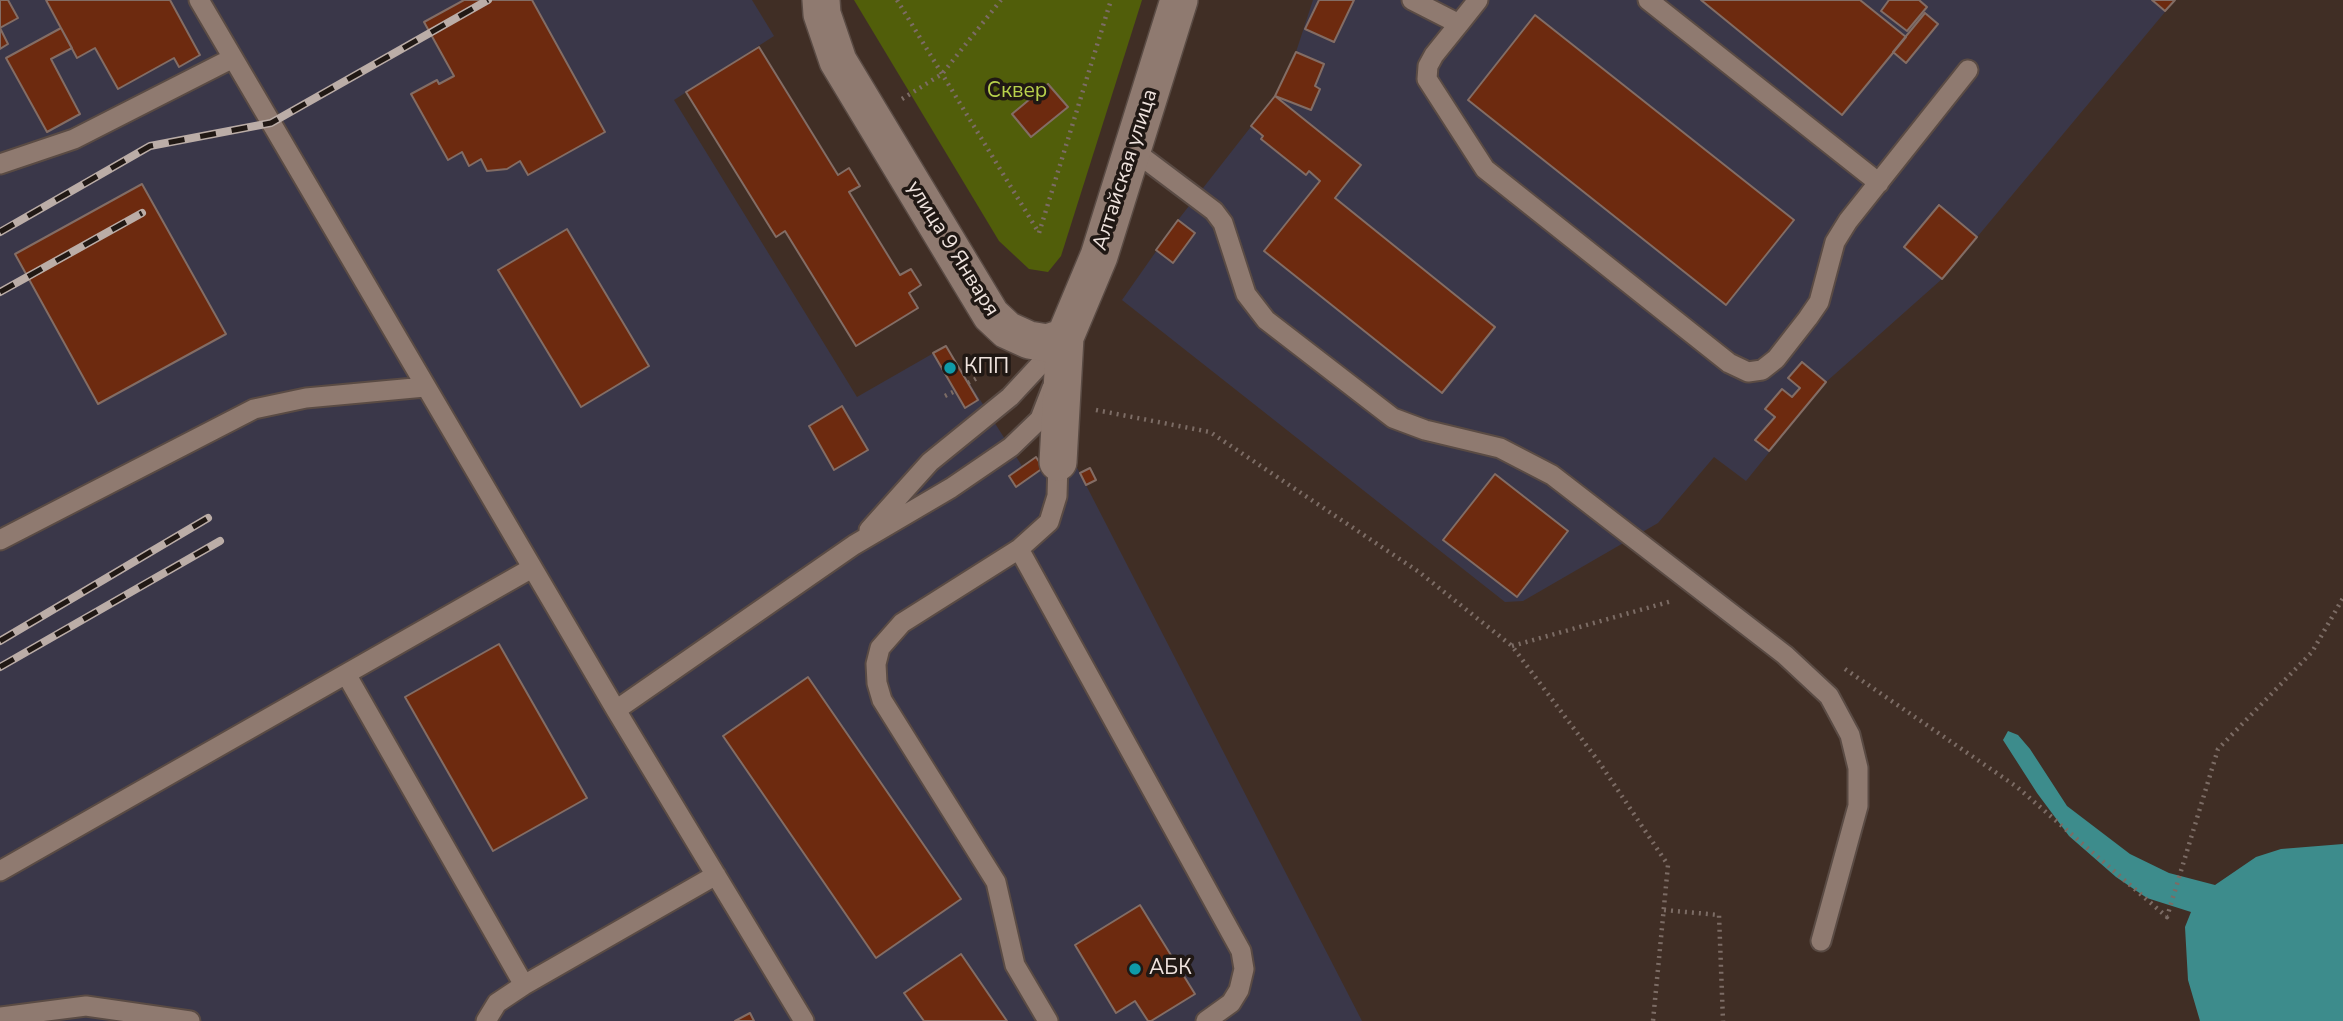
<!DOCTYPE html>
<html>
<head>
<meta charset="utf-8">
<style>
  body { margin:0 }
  canvas { display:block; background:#402e25 }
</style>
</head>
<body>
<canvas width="2343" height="1021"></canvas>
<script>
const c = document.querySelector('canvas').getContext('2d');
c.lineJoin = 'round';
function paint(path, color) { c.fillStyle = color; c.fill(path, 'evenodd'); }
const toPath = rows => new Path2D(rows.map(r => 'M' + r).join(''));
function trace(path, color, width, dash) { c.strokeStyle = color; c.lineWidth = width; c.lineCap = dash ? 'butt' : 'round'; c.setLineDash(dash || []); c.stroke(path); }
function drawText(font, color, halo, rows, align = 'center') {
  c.font = font + ' "Nunito Sans",sans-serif'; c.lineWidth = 7; c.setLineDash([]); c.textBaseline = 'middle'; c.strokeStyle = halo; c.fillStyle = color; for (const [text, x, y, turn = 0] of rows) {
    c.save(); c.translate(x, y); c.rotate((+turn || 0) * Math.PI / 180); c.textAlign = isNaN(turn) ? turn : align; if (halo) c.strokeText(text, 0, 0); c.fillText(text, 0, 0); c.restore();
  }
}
const industrial = toPath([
  [0,0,752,0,774,36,674,100,857,397,946,346,1022,466,1043,468,1071,456,1362,1021,0,1021],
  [1313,0,2175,0,1942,279,1826,382,1746,481,1714,457,1658,523,1523,601,1505,602,1122,300,1178,220,1275,96,1296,52]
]);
const green = toPath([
  [854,0,1142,0,1061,256,1048,272,1029,269,999,241]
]);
const water = toPath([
  [2008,731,2018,735,2030,749,2067,806,2130,854,2169,873,2215,885,2256,857,2281,849,2343,844,2343,1021,2200,1021,2188,980,2185,927,2191,912,2147,898,2116,877,2069,836,2037,793,2003,740]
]);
const building = toPath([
  [0,0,8,0,18,18,0,28,0,0],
  [46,0,170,0,200,55,179,67,174,58,118,89,95,48,77,58,46,0],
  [464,0,532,0,605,132,528,175,520,161,507,169,487,171,481,159,469,166,462,152,448,160,411,94,437,80,439,84,454,76,424,22,464,0],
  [1319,0,1354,0,1334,42,1305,29,1319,0],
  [1701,0,1860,0,1906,37,1842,115,1701,0],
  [1889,0,1919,0,1927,7,1907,31,1881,11,1889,0],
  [2152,0,2175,0,2165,11,2152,0],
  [1925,13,1938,24,1906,63,1893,52,1925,13],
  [1535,15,1794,220,1726,305,1468,100,1535,15],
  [0,28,8,44,0,49,0,28],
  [61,28,72,48,51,59,80,114,47,132,6,58,61,28],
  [759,47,838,175,849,168,860,186,849,192,900,275,911,269,921,285,909,293,918,308,856,346,785,231,776,237,686,92,759,47],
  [1296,52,1324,64,1315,86,1320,89,1311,110,1275,96,1296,52],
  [1048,84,1068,107,1031,137,1012,114,1048,84],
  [1275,96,1361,165,1335,198,1495,327,1442,393,1264,251,1320,181,1309,171,1306,175,1261,139,1263,136,1251,126,1275,96],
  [142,184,226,334,98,404,15,254,142,184],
  [1939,205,1977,237,1942,279,1904,247,1939,205],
  [1178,220,1195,233,1173,263,1156,250,1178,220],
  [567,229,649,366,581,407,498,270,567,229],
  [946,346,978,400,965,408,933,353,946,346],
  [1802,362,1826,382,1769,451,1755,440,1775,417,1765,409,1782,389,1792,397,1800,388,1788,378,1802,362],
  [842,406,868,450,834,470,809,426,842,406],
  [1036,457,1043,468,1016,487,1009,476,1036,457],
  [1090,468,1096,480,1086,485,1080,473,1090,468],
  [1495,474,1568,531,1517,597,1443,540,1495,474],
  [499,644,587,798,493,851,405,697,499,644],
  [808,677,961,899,876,958,723,736,808,677],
  [1140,905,1195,994,1151,1021,1148,1021,1135,1001,1116,1013,1075,945,1140,905],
  [961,954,1007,1021,924,1021,904,993,961,954],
  [750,1013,754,1021,735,1021,750,1013]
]);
const path = toPath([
  [897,0,1039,233,1111,0],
  [902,99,942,74,1001,0],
  [968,383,979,377],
  [945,396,955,391],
  [1096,410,1210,432,1419,572,1512,646,1599,762,1668,865,1653,1021],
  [1512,646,1672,601],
  [1845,669,2017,787,2167,917,2218,749,2312,652,2343,598],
  [1664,910,1719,915,1723,1021]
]);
const lane = toPath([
  [199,0,616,710,804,1021],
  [1412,0,1459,24,1434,55,1428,66,1427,79,1485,169,1729,363,1748,372,1762,370,1776,359,1808,318,1819,302,1835,242,1848,221,1968,70],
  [1648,0,1879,183],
  [1459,24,1478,0],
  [1133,150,1214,211,1223,223,1246,294,1266,320,1393,418,1425,430,1500,448,1552,475,1785,655,1829,696,1850,735,1858,768,1858,806,1821,941],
  [0,164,74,139,233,58],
  [869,530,930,462,1010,397,1060,343],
  [0,540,254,409,306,398,425,387],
  [1019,549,1241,951,1244,969,1239,990,1231,1003,1206,1021],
  [346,674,524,985],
  [616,710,854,545,951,488,1011,447,1040,419,1052,388],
  [0,871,532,568],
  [0,1017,86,1006,190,1021],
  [486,1021,497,1003,524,985,716,875],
  [1048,1021,1015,965,996,882,882,700,877,683,876,664,880,648,902,623,1019,549,1049,522,1057,496,1058,462]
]);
const street = toPath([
  [821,0,822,14,838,61,991,315,1007,330,1029,340,1047,343,1065,337],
  [1058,462,1065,337,1099,256,1179,0]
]);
const rail = toPath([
  [0,232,150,146,271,123,488,0],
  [0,292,142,213],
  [0,641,208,518],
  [0,667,220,541]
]);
const markers = [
  [950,368,7,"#0f9aa8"],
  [1135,969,7,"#0f9aa8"]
];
const parkNames = [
  ["Сквер",1017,92]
];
const streetNames = [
  ["Алтайская улица",1126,170,-72],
  ["улица 9 Января",952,249,58]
];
const poiNames = [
  ["КПП",964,368],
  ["АБК",1149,969]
];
paint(industrial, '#3a3749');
paint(green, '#515e0a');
paint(water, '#3d8c8c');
paint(building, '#6d2a0f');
trace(building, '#836d65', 2);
trace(lane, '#5a4b44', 23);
trace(street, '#5a4b44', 40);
trace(path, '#7c6c65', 4.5, [2, 5]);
trace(lane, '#8f7a70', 19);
trace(street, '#8f7a70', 37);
trace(rail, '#bbada7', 8);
trace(rail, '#201814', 5, [16]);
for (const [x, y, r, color] of markers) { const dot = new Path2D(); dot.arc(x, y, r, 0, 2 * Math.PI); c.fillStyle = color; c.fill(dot); trace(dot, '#201814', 2.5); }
drawText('21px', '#b8d14c', '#201814', parkNames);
drawText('21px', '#efe3de', '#201814', streetNames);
drawText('21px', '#efe3de', '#201814', poiNames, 'left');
</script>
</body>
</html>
